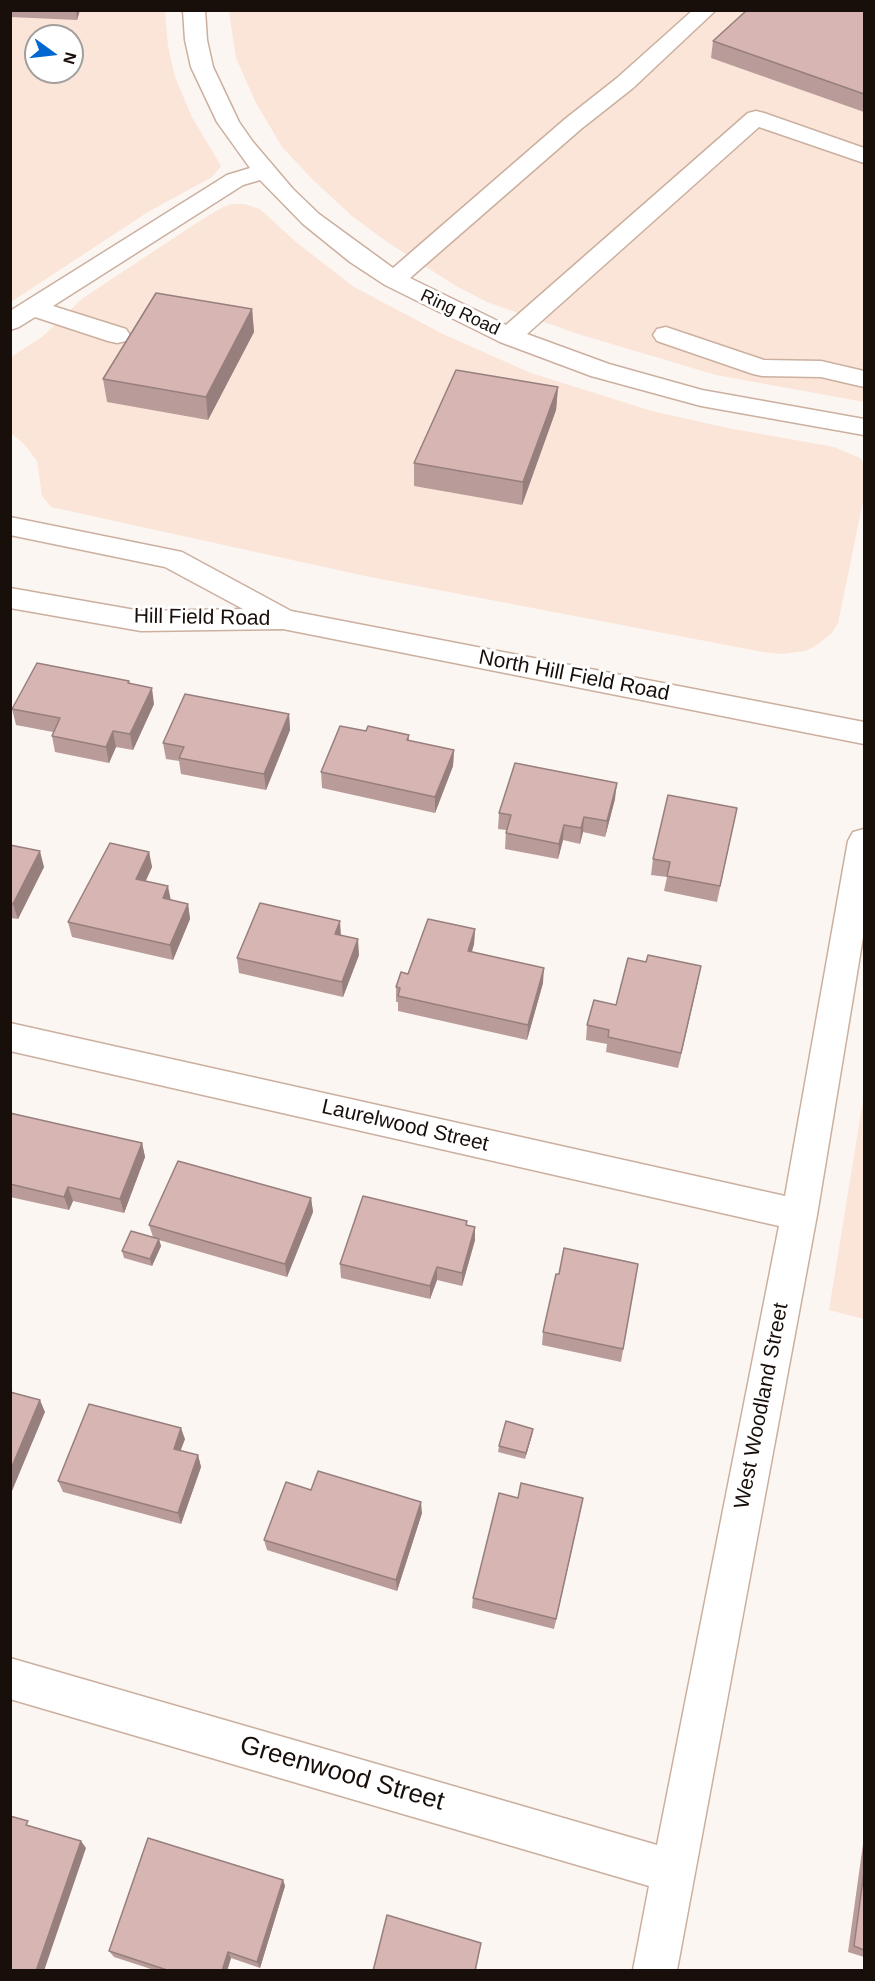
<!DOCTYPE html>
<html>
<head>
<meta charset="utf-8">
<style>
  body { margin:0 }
  #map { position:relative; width:875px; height:1981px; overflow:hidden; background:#fcf6f2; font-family:Arial,sans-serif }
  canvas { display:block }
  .frame { position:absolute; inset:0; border:12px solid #190f0a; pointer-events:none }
  .north { position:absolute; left:24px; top:24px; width:60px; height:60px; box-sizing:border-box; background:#fff; border:2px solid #a39f9d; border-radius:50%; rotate:105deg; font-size:16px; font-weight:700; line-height:24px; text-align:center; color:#190f0a }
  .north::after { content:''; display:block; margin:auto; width:21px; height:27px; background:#0068d0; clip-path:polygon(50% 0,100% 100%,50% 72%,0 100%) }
</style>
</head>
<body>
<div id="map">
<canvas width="875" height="1981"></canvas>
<div class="frame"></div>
<div class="north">N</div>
</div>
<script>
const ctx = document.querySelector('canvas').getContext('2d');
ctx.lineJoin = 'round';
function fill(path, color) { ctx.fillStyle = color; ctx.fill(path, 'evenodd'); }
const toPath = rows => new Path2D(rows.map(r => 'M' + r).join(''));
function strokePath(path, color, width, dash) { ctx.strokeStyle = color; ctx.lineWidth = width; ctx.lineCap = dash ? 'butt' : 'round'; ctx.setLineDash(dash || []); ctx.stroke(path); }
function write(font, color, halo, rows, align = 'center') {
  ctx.font = font + ' Arial,sans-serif'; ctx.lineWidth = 6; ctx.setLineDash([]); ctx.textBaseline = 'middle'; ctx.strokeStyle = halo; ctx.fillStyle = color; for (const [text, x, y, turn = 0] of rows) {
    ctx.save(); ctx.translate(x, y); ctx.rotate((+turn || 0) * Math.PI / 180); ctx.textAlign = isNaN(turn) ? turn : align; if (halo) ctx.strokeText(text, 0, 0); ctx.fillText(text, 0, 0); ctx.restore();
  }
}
fill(toPath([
  [11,11,165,11,168,46,175,77,192,117,221,166,212,177,148,212,11,302],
  [36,36,72,36,72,72,36,72],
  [229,11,864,11,864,402,716,375,578,334,487,302,456,286,387,242,352,216,312,179,282,147,255,101,236,58],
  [232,204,244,204,260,209,296,242,354,287,445,335,531,373,652,411,728,428,834,447,860,458,864,464,864,497,838,623,832,633,815,646,805,651,782,654,763,652,365,576,51,507,42,496,37,461,24,444,11,433,11,357,42,337,83,298,198,222,223,207],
  [864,1094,864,1319,829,1310]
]), '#fbe5d8');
const minor = toPath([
  [183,10,205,10,207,40,213,67,239,122,253,142,293,189,319,214,393,268,565,119,617,78,693,10,716,10,633,88,581,129,410,278,506,325,748,113,756,111,764,113,864,148,864,163,759,127,527,334,609,364,702,390,864,419,864,435,701,406,591,376,500,342,385,285,350,262,303,224,260,180,243,185,53,306,126,329,130,335,126,341,117,343,108,341,35,317,19,327,10,330,10,311,227,175,250,168,217,122,191,67,185,40,183,10],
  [666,327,764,360,821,361,864,371,864,387,821,377,762,376,753,374,657,341,653,335,657,329,666,327],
  [864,829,864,931,817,1215,677,1970,633,1970,649,1886,10,1699,10,1658,657,1845,779,1226,10,1051,10,1023,785,1196,848,841,853,832,864,829]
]);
const major = toPath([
  [10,517,182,552,291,611,864,722,864,744,283,629,141,631,10,608,10,588,141,611,243,609,165,567,10,535,10,517]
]);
strokePath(minor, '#cbaf9f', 3);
strokePath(major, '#cbaf9f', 3);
fill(minor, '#fff');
fill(major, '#fff');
fill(toPath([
  [10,10,80,10,77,20,10,17],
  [864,10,864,112,711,58,713,41],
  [252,309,254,332,208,420,107,402,103,379],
  [558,387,556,410,522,505,414,486,414,463],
  [129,681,130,684,154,704,133,750,116,747,109,763,55,752,52,736,53,732,16,725,12,709],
  [289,714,290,730,266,790,181,774,179,761,166,759,163,743],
  [366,731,409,735,409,741,454,750,453,766,435,813,322,788,321,772],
  [615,799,605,837,583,832,580,844,563,840,558,859,505,849,506,830,498,829,499,813],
  [737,808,717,902,664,891,667,877,651,875,653,859],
  [10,845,44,867,18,919,10,918],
  [149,852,152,867,146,881,171,900,188,904,190,919,173,960,72,937,68,922],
  [475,929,474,944,472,952,543,983,527,1040,398,1011,398,1002,396,1002,396,987,408,974],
  [341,935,359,955,343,997,239,973,237,958],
  [646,962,698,981,678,1068,606,1052,607,1044,586,1040,587,1025,616,1005],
  [10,1113,142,1143,145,1157,124,1213,73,1201,69,1210,10,1197],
  [311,1198,313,1212,287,1277,159,1240,161,1246,152,1266,124,1258,122,1251,153,1237,149,1225],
  [467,1221,467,1225,475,1227,475,1240,462,1286,437,1280,430,1299,341,1278,340,1264],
  [638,1264,621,1362,542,1345,543,1332,559,1274],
  [533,1429,532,1435,525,1459,498,1452,499,1446],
  [185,1439,180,1451,198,1455,201,1467,181,1524,63,1492,58,1481],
  [518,1498,583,1498,554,1629,472,1608,473,1598],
  [422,1513,397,1591,267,1550,264,1540],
  [864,1837,864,1957,848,1952],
  [283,1880,285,1886,260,1968,231,1958,227,1971,157,1971,114,1957,109,1951]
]), '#b99c9a');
fill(toPath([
  [76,10,80,10,77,20],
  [252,309,254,332,208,420,206,397],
  [558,387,556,410,522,505,523,482],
  [152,688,154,704,133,750,130,734],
  [289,714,290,730,266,790,264,774],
  [113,731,116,747,109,763,106,747],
  [454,750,453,766,435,813,435,797],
  [617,783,615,799,605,837,607,821],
  [584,817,583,832,580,844,581,828],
  [564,825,563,840,558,859,559,844],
  [40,851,44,867,18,919,13,904],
  [149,852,152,867,139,894,136,879],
  [168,886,171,901,163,898],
  [188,904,190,919,173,960,170,945],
  [340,921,341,936,335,934],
  [475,929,474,944,467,966,468,951],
  [358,939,359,955,343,997,342,982],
  [701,966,698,981,678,1068,681,1053],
  [544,968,543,983,527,1040,528,1025],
  [142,1143,145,1157,124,1213,120,1199],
  [68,1187,73,1201,69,1210,64,1197],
  [311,1198,313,1212,287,1277,285,1264],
  [475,1227,475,1240,462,1286,462,1273],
  [159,1239,161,1246,152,1266,150,1259],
  [437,1267,437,1280,430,1299,430,1286],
  [40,1400,45,1412,12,1491,10,1488,10,1471],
  [181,1428,185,1439,177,1460,174,1449],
  [533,1429,532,1435,525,1459,526,1453],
  [198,1455,201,1467,181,1524,178,1513],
  [583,1498,581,1509,554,1629,556,1619],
  [421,1502,422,1513,397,1591,396,1580],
  [81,1841,86,1848,44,1971,36,1971],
  [283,1880,285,1886,260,1968,257,1962],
  [228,1952,231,1958,227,1971,222,1971]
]), '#967f7d');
const building = toPath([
  [747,10,864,10,864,94,713,41,747,10],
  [156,293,252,309,206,397,103,379,156,293],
  [456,370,558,387,523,482,414,463,456,370],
  [37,663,129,681,128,683,152,688,130,734,113,731,106,747,52,736,60,718,12,709,37,663],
  [185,694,289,714,264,774,179,758,184,747,163,743,185,694],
  [340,726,366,731,368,726,409,735,407,740,454,750,435,797,321,772,340,726],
  [515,763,617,783,607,821,584,817,581,828,564,825,559,844,506,833,511,815,499,813,515,763],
  [668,795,737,808,720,886,667,876,670,862,653,859,668,795],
  [110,843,149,852,136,879,168,886,163,898,188,904,170,945,68,922,110,843],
  [10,845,40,851,13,904,10,903,10,845],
  [260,903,340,921,335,934,358,939,342,982,237,958,260,903],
  [428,919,475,929,468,951,544,968,528,1025,398,996,400,988,396,987,401,972,408,974,428,919],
  [648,955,701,966,681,1053,608,1037,609,1030,587,1025,594,1000,616,1005,628,958,646,962,648,955],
  [10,1113,142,1143,120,1199,68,1187,64,1197,10,1184,10,1113],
  [178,1161,311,1198,285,1264,149,1225,178,1161],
  [363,1196,467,1221,466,1225,475,1227,462,1273,437,1267,430,1286,340,1264,363,1196],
  [131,1231,159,1239,150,1259,122,1251,131,1231],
  [564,1248,638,1264,623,1349,543,1332,556,1274,559,1274,564,1248],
  [10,1392,40,1400,10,1471,10,1392],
  [89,1404,181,1428,174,1449,198,1455,178,1513,58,1481,89,1404],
  [506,1421,533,1429,526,1453,499,1446,506,1421],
  [318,1471,421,1502,396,1580,264,1540,286,1482,311,1490,318,1471],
  [521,1483,583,1498,556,1619,473,1598,499,1493,518,1498,521,1483],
  [10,1816,28,1821,26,1825,81,1841,36,1971,14,1971,10,1970,10,1816],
  [148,1838,283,1880,257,1962,228,1952,222,1971,170,1971,109,1951,148,1838],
  [864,1872,864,1950,854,1946,864,1872],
  [387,1915,481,1943,475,1971,373,1971,387,1915]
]);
fill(building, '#d7b5b3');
strokePath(building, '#967f7d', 1.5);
write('18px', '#190f0a', '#fff', [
  ["Ring Road",460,313,25]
]);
write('21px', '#190f0a', '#fff', [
  ["Hill Field Road",202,618,1],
  ["North Hill Field Road",574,676,11],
  ["Laurelwood Street",405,1126,13],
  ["West Woodland Street",762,1406,-79]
]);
write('26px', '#190f0a', '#fff', [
  ["Greenwood Street",342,1774,16]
]);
</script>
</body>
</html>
